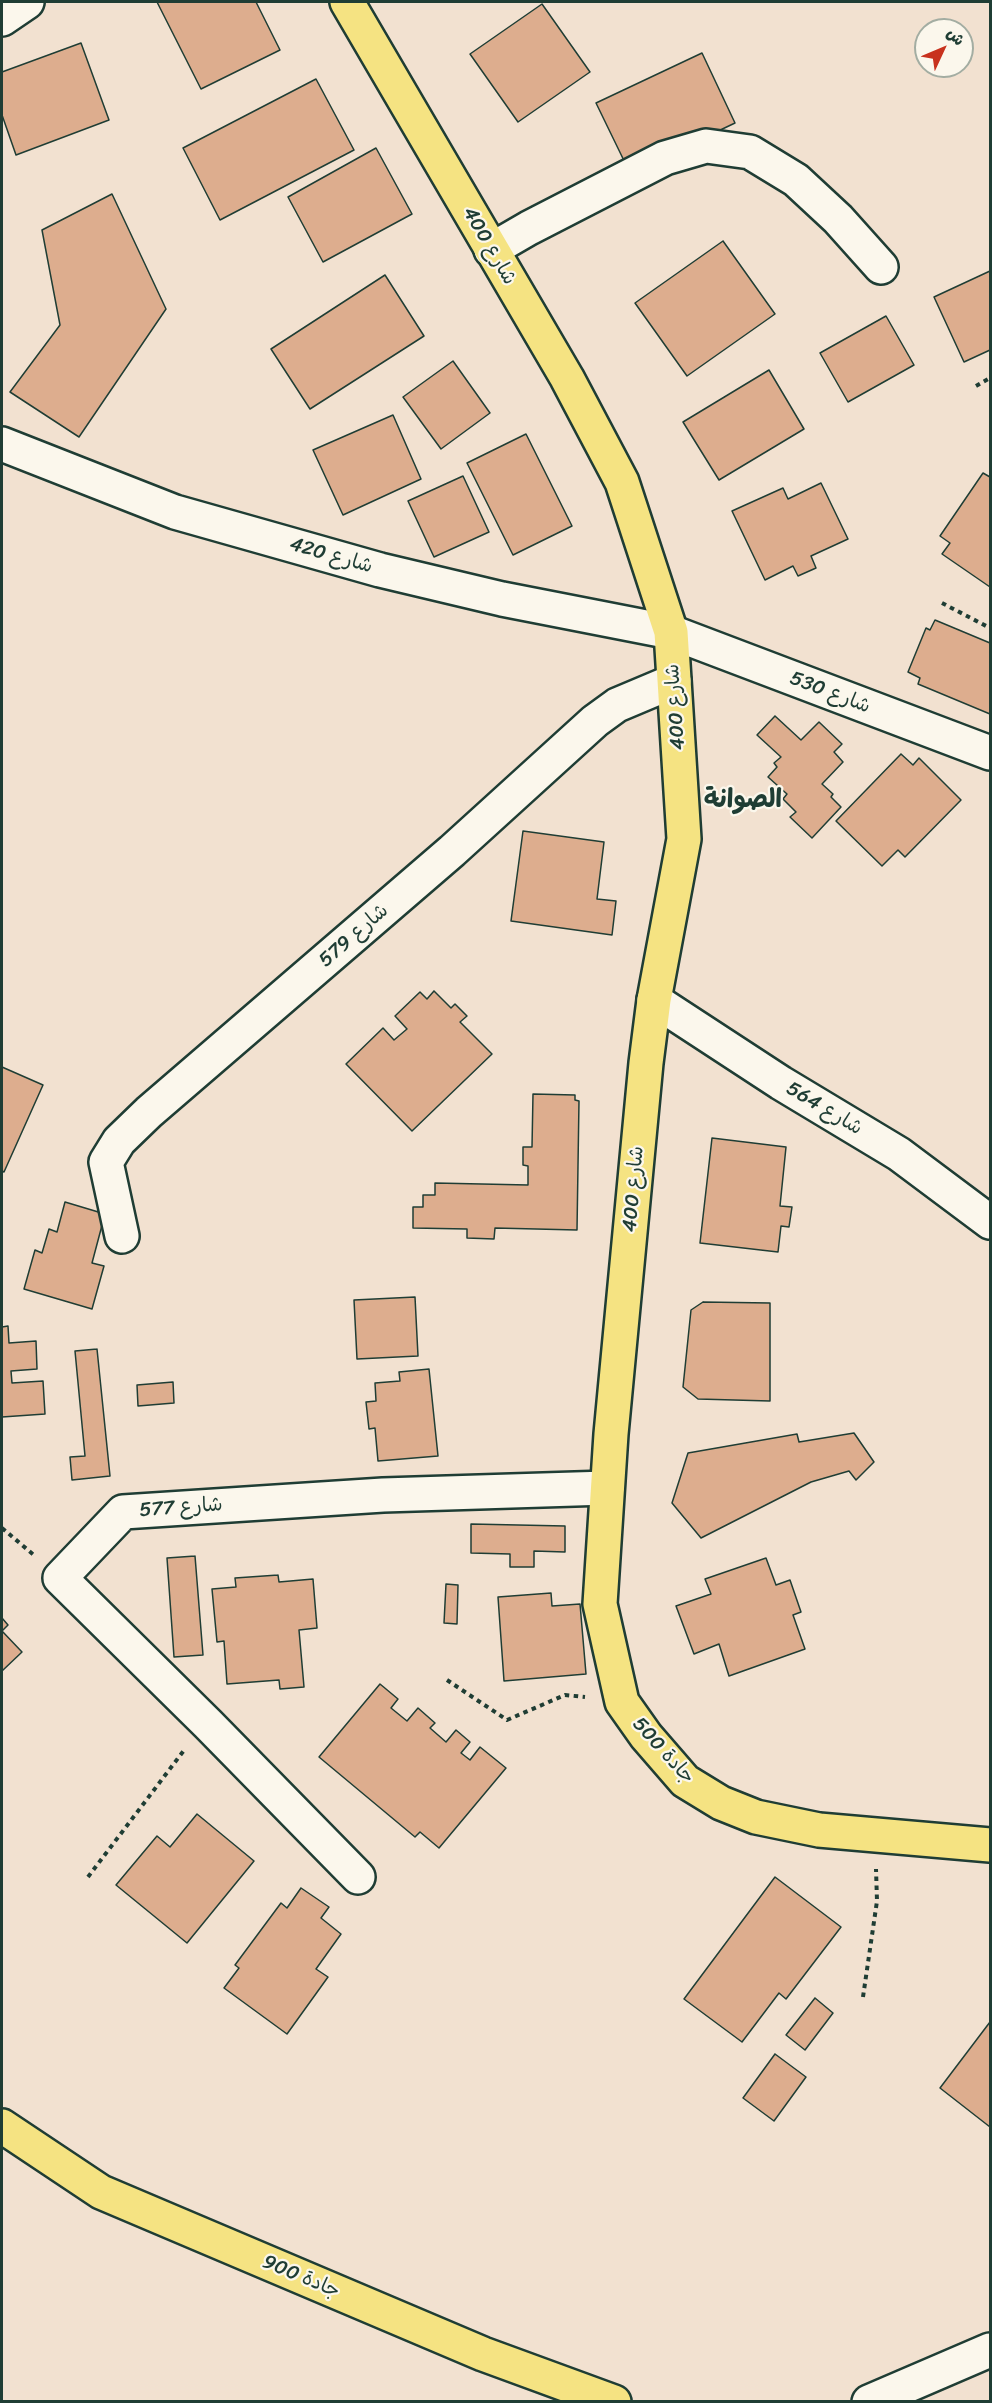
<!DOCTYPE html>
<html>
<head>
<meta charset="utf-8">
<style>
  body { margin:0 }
  #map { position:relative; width:992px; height:2403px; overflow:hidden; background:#f2e1d0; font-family:Sriracha,"Playpen Sans Arabic",sans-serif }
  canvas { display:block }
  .frame { position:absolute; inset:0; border:3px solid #1f3d34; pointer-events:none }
  .north { position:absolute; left:914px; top:18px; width:60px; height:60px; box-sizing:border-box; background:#fbf7ec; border:2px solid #a3ada2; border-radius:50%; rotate:46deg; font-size:16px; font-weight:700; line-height:24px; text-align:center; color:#1f3d34 }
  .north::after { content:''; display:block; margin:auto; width:21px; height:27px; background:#c8321e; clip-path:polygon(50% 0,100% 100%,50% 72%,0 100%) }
</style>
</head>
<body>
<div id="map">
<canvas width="992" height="2403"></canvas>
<div class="frame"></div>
<div class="north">ش</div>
</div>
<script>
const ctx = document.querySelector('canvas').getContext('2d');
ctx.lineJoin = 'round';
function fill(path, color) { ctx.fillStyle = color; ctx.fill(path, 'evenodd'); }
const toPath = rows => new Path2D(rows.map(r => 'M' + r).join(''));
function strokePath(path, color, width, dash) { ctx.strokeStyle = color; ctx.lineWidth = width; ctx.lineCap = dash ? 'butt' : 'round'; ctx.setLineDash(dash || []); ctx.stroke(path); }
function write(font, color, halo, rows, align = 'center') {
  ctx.font = font + ' Sriracha,"Playpen Sans Arabic",sans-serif'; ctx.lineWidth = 4.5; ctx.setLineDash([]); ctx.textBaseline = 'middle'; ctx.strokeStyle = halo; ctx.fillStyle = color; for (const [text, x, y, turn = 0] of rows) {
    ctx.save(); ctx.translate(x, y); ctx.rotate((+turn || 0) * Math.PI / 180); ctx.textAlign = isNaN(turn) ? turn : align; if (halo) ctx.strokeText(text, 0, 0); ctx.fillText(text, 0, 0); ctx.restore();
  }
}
const building = toPath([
  [157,2,256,2,280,50,201,89,157,2],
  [542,4,590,72,518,122,470,54,542,4],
  [81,43,109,120,16,155,2,115,2,72,81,43],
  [702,53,735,123,630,173,596,103,702,53],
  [316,79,354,150,220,220,183,148,316,79],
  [376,148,412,214,323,262,288,197,376,148],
  [112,194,166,309,79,437,10,392,60,325,42,230,112,194],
  [723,241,775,314,687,376,635,303,723,241],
  [990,271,990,350,964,362,934,297,990,271],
  [385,275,424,336,310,409,271,349,385,275],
  [886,316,914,365,848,402,820,353,886,316],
  [453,361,490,413,441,449,403,397,453,361],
  [769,370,804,429,719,480,683,422,769,370],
  [393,415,421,479,343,515,313,450,393,415],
  [526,434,572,526,513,555,467,463,526,434],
  [983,473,990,477,990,587,942,554,950,543,940,536,983,473],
  [463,476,489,532,434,557,408,501,463,476],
  [821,483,848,539,811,556,816,568,798,576,793,566,765,580,732,511,783,488,788,499,821,483],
  [935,620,990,643,990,714,918,684,920,678,908,672,926,628,930,630,935,620],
  [775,716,801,740,819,722,842,744,834,752,843,762,822,784,833,794,831,797,841,807,812,838,790,817,796,812,783,799,787,794,768,777,777,767,774,763,781,757,757,735,775,716],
  [901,754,913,765,919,758,961,800,905,857,898,850,882,866,836,821,901,754],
  [523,831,604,842,597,899,616,901,612,935,511,921,523,831],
  [434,991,451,1008,455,1004,467,1016,460,1022,492,1054,412,1131,346,1064,383,1028,394,1040,407,1029,395,1016,420,992,427,999,434,991],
  [2,1067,43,1085,4,1172,2,1171,2,1067],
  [533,1094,575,1095,575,1100,579,1101,577,1230,495,1228,494,1239,467,1238,467,1229,413,1228,413,1207,423,1207,423,1195,435,1195,435,1183,528,1185,528,1166,523,1165,523,1147,532,1147,533,1094],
  [712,1138,786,1147,780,1206,792,1207,789,1227,781,1226,778,1252,700,1243,712,1138],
  [65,1202,105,1214,92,1263,104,1266,92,1309,24,1289,35,1250,42,1253,49,1229,57,1232,65,1202],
  [415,1297,418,1356,357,1359,354,1300,415,1297],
  [703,1302,770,1303,770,1401,698,1399,683,1387,691,1310,703,1302],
  [8,1326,9,1343,36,1341,37,1369,11,1371,12,1383,43,1381,45,1414,2,1417,2,1327,8,1326],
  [97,1349,110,1476,72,1480,70,1457,85,1456,75,1351,97,1349],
  [429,1369,438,1456,378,1461,375,1428,369,1429,366,1402,376,1401,375,1383,400,1381,399,1372,429,1369],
  [173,1382,174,1403,138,1406,137,1385,173,1382],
  [854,1433,874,1462,856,1480,849,1471,811,1482,701,1538,672,1503,688,1453,797,1434,799,1442,854,1433],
  [471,1524,565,1526,565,1552,534,1551,534,1567,510,1567,510,1554,471,1553,471,1524],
  [195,1556,203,1655,174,1657,167,1558,195,1556],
  [766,1558,776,1585,790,1580,801,1612,793,1615,805,1649,729,1676,719,1644,694,1654,676,1606,711,1594,705,1579,766,1558],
  [278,1575,279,1582,313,1579,317,1628,299,1630,304,1687,280,1689,279,1680,227,1684,224,1641,217,1642,212,1589,236,1587,235,1578,278,1575],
  [446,1584,458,1585,457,1624,444,1623,446,1584],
  [551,1593,552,1606,580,1604,586,1674,504,1681,498,1597,551,1593],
  [2,1618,8,1625,2,1631,22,1652,2,1671,2,1618],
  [380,1684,398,1699,391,1708,407,1721,418,1708,435,1723,430,1728,446,1742,456,1730,470,1742,461,1753,470,1760,480,1747,506,1768,439,1848,420,1832,415,1837,319,1757,380,1684],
  [197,1814,254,1861,187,1943,116,1885,157,1836,170,1847,197,1814],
  [775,1877,841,1927,786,1999,779,1993,742,2042,684,1999,775,1877],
  [301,1888,329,1907,321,1918,341,1934,316,1969,328,1977,287,2034,224,1988,239,1968,235,1965,281,1903,287,1908,301,1888],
  [815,1998,833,2013,805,2050,786,2035,815,1998],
  [990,2022,990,2127,940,2088,990,2022],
  [775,2054,806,2077,774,2121,743,2098,775,2054]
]);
fill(building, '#ddad8e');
strokePath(building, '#1f3d34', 1.5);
const minor = toPath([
  [2,19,27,2],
  [491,250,529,228,665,158,706,146,750,152,796,180,838,219,881,267],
  [2,444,175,512,380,570,502,599,671,632,990,753],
  [654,1000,781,1083,899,1154,990,1222],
  [122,1236,106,1162,119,1141,149,1112,452,851,595,721,617,705,674,681],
  [358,1877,208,1724,60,1578,123,1512,383,1495,607,1488],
  [869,2402,990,2350]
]);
const major = toPath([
  [347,2,567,378,622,482,671,632,684,839,654,1000,646,1063,611,1434,600,1604,622,1702,646,1736,685,1781,721,1803,756,1817,819,1830,990,1845],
  [2,2126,101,2192,483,2354,614,2402]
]);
strokePath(minor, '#1f3d34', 38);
strokePath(major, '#1f3d34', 38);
strokePath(toPath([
  [976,386,990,378],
  [942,603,990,628],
  [2,1528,35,1556],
  [447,1680,507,1720,565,1695,585,1697],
  [88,1877,185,1749],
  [863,1997,877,1901,876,1869]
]), '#1f3d34', 4, [4.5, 4.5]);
strokePath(minor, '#fbf7ec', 33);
strokePath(major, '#f5e382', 33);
write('20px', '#1f3d34', '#fbf7ec', [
  ["شارع 400",489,246,60],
  ["شارع 420",331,556,16],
  ["شارع 530",830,693,21],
  ["شارع 400",676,707,-94],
  ["شارع 579",354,936,-41],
  ["شارع 564",824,1109,31],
  ["شارع 400",634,1189,-85],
  ["شارع 577",181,1508,-4],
  ["جادة 500",663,1751,48],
  ["جادة 900",301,2277,23]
]);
write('bold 26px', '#1f3d34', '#fbf7ec', [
  ["الصوانة",743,800]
]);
</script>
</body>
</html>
